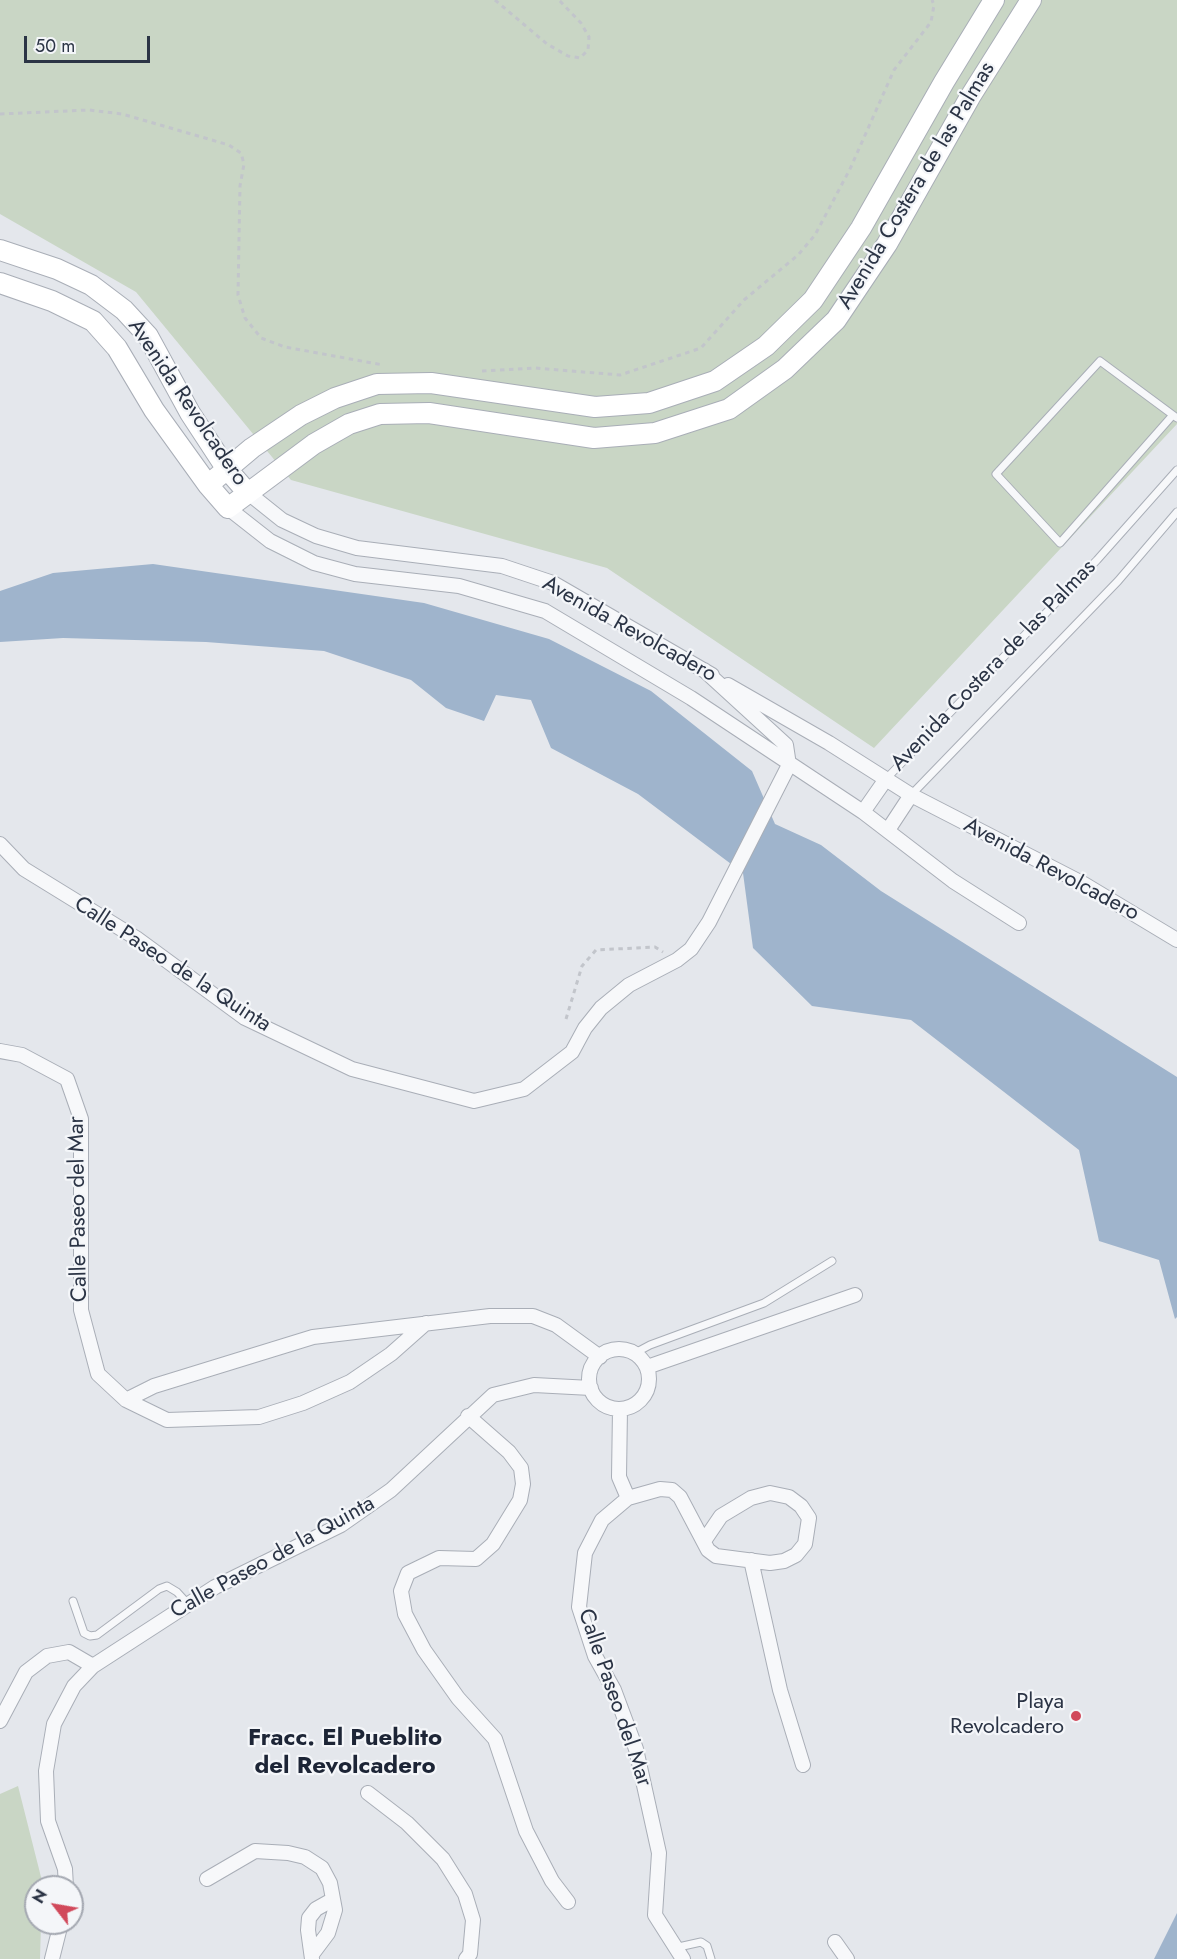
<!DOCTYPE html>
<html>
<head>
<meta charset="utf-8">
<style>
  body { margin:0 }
  #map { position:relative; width:1177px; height:1959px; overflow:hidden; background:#e4e7ec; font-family:Jost,sans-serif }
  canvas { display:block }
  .north { position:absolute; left:24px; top:1875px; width:60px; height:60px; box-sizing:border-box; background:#f4f6f9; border:2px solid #a4a8b1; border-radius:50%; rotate:301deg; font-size:16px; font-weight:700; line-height:24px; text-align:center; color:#2b3445 }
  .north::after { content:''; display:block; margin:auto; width:21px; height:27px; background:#d1495b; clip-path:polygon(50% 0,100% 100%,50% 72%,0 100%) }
  .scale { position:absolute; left:24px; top:36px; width:126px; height:27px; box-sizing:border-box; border:3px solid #2b3445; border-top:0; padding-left:8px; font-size:18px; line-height:21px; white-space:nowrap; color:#2b3445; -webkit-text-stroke:4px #f4f6f9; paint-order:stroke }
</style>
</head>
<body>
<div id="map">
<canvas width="1177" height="1959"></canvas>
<div class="north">N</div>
<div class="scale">50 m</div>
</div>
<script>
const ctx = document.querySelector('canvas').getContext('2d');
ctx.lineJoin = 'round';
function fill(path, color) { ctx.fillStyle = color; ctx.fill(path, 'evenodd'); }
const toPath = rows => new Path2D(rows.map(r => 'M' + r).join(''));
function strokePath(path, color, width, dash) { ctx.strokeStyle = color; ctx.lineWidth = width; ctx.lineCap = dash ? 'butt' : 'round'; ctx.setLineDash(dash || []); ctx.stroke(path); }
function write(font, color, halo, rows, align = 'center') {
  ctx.font = font + ' Jost,sans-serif'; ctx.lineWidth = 4.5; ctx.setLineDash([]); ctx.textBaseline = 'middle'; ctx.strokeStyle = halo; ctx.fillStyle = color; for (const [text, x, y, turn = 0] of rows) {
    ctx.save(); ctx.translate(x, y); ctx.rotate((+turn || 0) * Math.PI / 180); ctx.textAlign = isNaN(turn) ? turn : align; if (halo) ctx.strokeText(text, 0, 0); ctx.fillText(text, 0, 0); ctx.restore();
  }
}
fill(toPath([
  [0,0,1177,0,1177,424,874,748,607,568,291,480,136,292,0,214],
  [18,1786,41,1877,41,1887,36,1887,36,1923,41,1923,40,1959,0,1959,0,1794]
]), '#c9d6c5');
fill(toPath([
  [153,564,424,603,549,639,651,691,752,771,775,824,821,845,881,891,1177,1077,1177,1317,1175,1319,1159,1260,1099,1241,1079,1150,911,1020,812,1006,753,948,743,873,638,794,551,748,531,700,496,695,484,721,446,708,411,680,324,651,206,642,63,638,0,642,0,591,53,573],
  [1177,1913,1177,1959,1154,1959]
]), '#9fb4cc');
const service = toPath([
  [1172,416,1060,543,996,474,1100,361,1177,418],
  [886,779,1097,560,1177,470],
  [911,795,1118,581,1177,512],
  [635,1353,650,1345,764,1303,832,1261],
  [73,1601,84,1633,90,1636,97,1635,159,1589,167,1586,177,1592,188,1604],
  [674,1948,701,1942,707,1946,711,1959]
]);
const minor = toPath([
  [247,492,282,520,316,536,357,548,502,566,553,583,712,675],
  [228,508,270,541,314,563,355,574,459,586,545,611,691,698,863,812,953,881,1019,923],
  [728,685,829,743,911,795,1084,884,1177,940],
  [863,812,886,779],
  [888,830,911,795],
  [0,844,24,869,136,938,245,1018,352,1069,474,1101,524,1089,572,1052,585,1028,601,1008,629,985,677,960,691,949,709,922,789,765,786,745,704,670],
  [0,1051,22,1055,67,1079,81,1119,81,1310,98,1374,126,1400,167,1420,259,1417,303,1403,350,1382,391,1354,426,1323],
  '589 1379a30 30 0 1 1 60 0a30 30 0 1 1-60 0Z',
  [647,1367,855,1295],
  [126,1400,154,1386,313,1337,490,1316,533,1316,556,1325,600,1357],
  [620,1409,619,1477,628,1498],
  [468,1416,509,1452,521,1468,523,1484,520,1500,493,1544,476,1559,439,1558,408,1573,401,1591,405,1614,424,1650,458,1698,495,1739,526,1831,552,1881,568,1902],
  [751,1560,780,1690,803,1765],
  [0,1721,26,1672,47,1656,69,1652,93,1666],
  [368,1793,407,1823,443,1859,465,1894,473,1920,470,1954,466,1959],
  [207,1879,255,1851,288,1853,305,1857,322,1868,330,1883,335,1910,328,1933,313,1953],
  [66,1887,65,1869,48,1821,46,1771,54,1724,74,1686,93,1666,215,1587,341,1525,391,1490,493,1395,534,1385,591,1388],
  [835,1942,847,1959],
  [52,1959,61,1923],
  [312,1959,308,1930,309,1918,316,1909,332,1900],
  [683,1959,655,1915,659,1853,636,1749,614,1690,595,1656,579,1607,585,1553,602,1520,628,1498,660,1489,672,1490,680,1497,708,1550,716,1556,770,1563,784,1561,796,1555,805,1544,809,1518,801,1506,789,1497,770,1493,751,1498,721,1516,704,1541]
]);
const secondary = toPath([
  [0,250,57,269,91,285,124,310,148,336,190,413,226,468,247,492],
  [0,283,52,301,93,321,117,348,154,410,208,485,228,508,314,444,349,424,380,414,429,413,594,438,655,433,729,409,785,369,836,320,887,244,970,97,1031,0],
  [208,485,252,448,301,415,335,398,377,384,431,383,595,407,649,403,715,381,766,346,813,300,861,228,944,82,994,0]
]);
strokePath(service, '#a9aeb7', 9);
strokePath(minor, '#a9aeb7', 16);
strokePath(secondary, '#a9aeb7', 22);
strokePath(toPath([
  [495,0,547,44,568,56,580,58,588,50,589,37,581,23,559,0],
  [0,114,89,110,122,114,229,145,241,153,244,164,240,186,238,295,245,318,261,338,285,347,383,365],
  [482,371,535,368,620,375,701,348,744,300,798,255,815,235,850,169,894,70,931,22,934,5,932,0],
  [566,1019,582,966,596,950,655,947,663,952]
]), '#c2c5cb', 3, [4.5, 4.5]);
strokePath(service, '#f7f8fa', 7);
strokePath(minor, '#f7f8fa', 14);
strokePath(secondary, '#fff', 20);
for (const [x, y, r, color] of [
  [1076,1716,6,"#d1495b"]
]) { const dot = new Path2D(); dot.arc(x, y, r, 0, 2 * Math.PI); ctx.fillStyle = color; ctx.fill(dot); strokePath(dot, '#f4f6f9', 2); }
write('22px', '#2b3445', '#f4f6f9', [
  ["Avenida Costera de las Palmas",917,186,-59],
  ["Avenida Revolcadero",187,403,56],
  ["Avenida Revolcadero",629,630,29],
  ["Avenida Costera de las Palmas",994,666,-46],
  ["Avenida Revolcadero",1051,870,28],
  ["Calle Paseo de la Quinta",172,965,33],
  ["Calle Paseo del Mar",79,1209,-91],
  ["Calle Paseo de la Quinta",273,1558,-29],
  ["Calle Paseo del Mar",614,1698,71]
]);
write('22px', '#2b3445', '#f4f6f9', [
  ["Playa",1064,1703],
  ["Revolcadero",1064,1728]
], 'right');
write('bold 24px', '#1d2536', '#f4f6f9', [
  ["Fracc. El Pueblito",345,1739],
  ["del Revolcadero",345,1767]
]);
</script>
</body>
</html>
